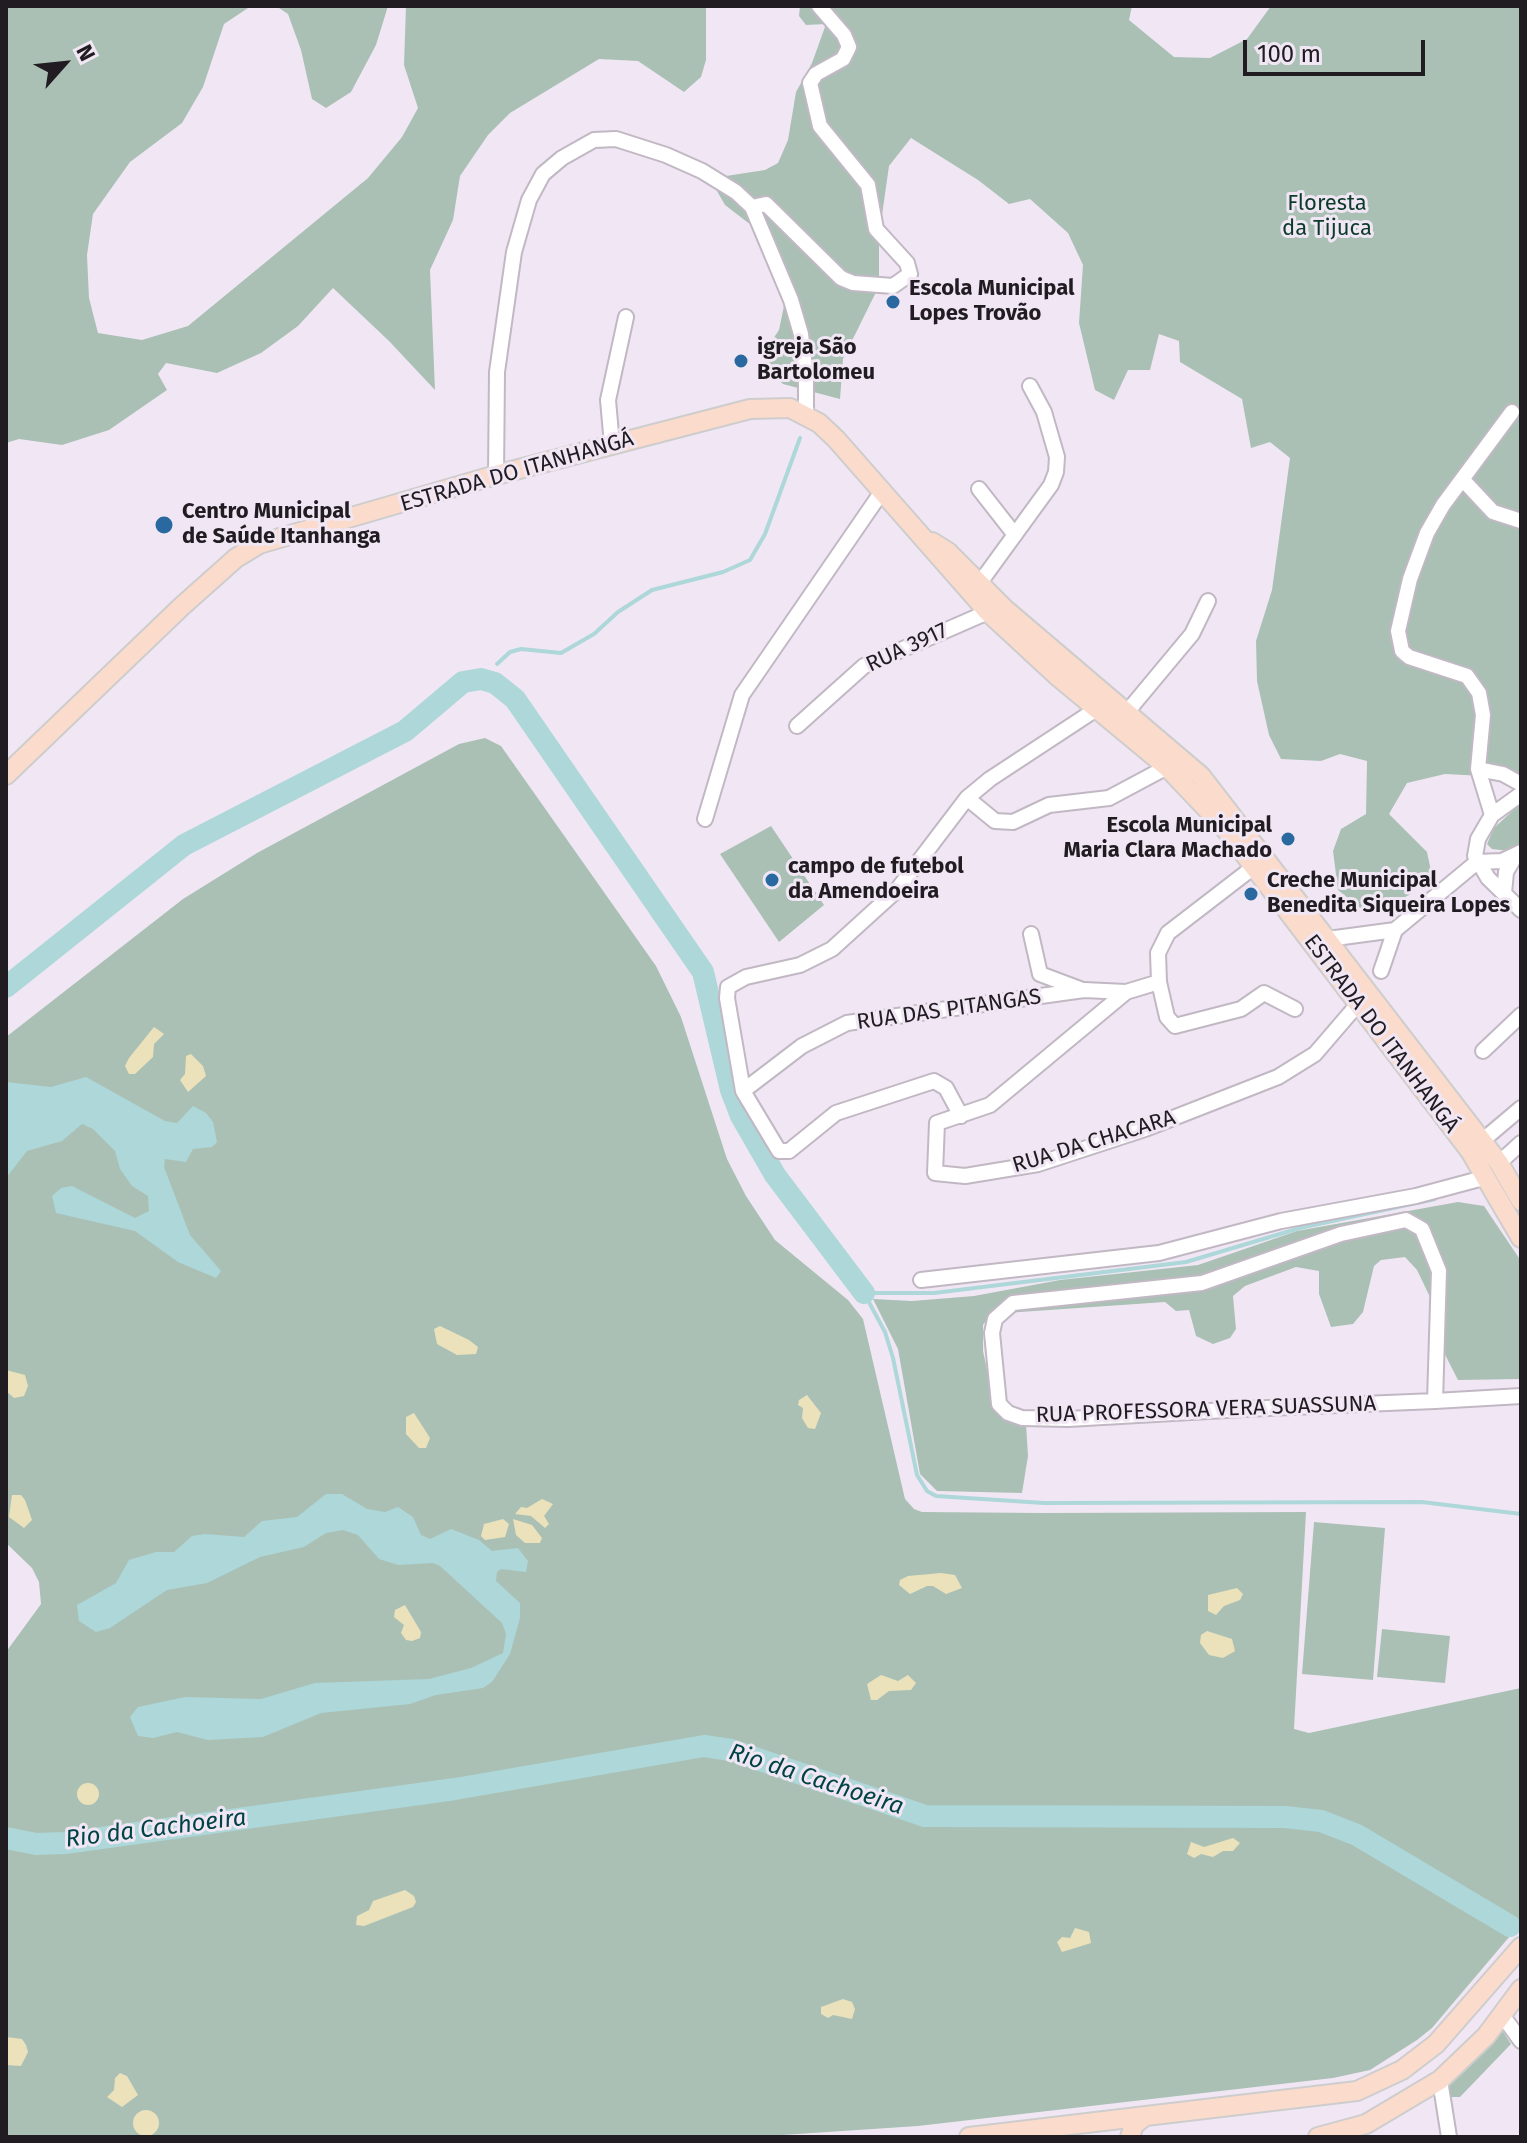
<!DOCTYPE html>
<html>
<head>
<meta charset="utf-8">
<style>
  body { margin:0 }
  #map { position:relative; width:1527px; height:2143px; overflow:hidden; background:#f1e7f4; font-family:"Fira Sans",sans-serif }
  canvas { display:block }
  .frame { position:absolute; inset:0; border:8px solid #201c21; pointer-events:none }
  .north { position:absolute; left:24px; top:24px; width:80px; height:80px; -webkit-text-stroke:6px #f1e7f4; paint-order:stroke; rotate:63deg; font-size:22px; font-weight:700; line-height:32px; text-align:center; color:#201c21 }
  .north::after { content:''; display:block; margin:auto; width:28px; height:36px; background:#201c21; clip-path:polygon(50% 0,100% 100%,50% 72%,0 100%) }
  .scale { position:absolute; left:1243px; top:40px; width:182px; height:36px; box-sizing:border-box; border:4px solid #201c21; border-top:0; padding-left:10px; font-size:24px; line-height:28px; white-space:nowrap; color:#201c21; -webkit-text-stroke:6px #f1e7f4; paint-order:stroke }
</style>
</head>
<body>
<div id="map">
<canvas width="1527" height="2143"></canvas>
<div class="frame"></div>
<div class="north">N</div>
<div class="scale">100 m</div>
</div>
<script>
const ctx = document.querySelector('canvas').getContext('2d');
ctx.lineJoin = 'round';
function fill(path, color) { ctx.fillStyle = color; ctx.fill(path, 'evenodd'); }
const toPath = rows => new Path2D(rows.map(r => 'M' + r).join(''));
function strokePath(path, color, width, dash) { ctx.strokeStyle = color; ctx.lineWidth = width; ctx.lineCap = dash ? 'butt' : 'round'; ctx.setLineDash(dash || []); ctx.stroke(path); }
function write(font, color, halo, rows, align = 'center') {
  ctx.font = font + ' "Fira Sans",sans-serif'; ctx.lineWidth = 6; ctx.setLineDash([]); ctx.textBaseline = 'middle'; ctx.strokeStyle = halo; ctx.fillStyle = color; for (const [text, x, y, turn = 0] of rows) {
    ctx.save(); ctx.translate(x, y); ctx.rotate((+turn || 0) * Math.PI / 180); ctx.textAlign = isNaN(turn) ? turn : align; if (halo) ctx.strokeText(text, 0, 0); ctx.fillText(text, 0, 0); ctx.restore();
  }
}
fill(toPath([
  [6,6,251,6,224,24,203,87,182,123,130,162,93,214,87,255,89,298,98,333,142,340,188,326,368,178,402,137,418,108,404,65,406,6,706,6,706,60,701,77,684,92,638,61,599,59,510,113,488,135,460,176,453,220,430,270,435,390,389,341,333,288,298,326,261,353,217,373,166,363,158,374,167,390,109,430,62,445,19,439,6,443],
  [276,6,388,6,376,45,351,92,326,108,312,99,301,50,288,14],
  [800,6,1132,6,1129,20,1174,57,1210,58,1247,39,1271,6,1521,6,1521,778,1445,774,1407,783,1389,814,1427,852,1431,871,1409,895,1378,911,1364,911,1338,890,1333,851,1341,829,1366,814,1367,761,1340,754,1321,761,1281,759,1269,735,1257,681,1256,641,1272,590,1290,458,1270,442,1251,448,1242,399,1180,362,1179,341,1159,334,1150,370,1128,370,1114,400,1095,390,1079,323,1083,265,1068,233,1030,199,1009,204,978,180,911,138,889,166,879,236,879,286,843,359,840,399,783,384,765,366,765,351,779,330,785,301,783,258,777,245,725,205,713,184,726,176,765,170,778,163,788,140,796,92,812,63,826,24,806,25,799,16],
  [485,738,501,746,656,966,681,1017,727,1159,746,1196,775,1240,848,1300,863,1319,905,1499,914,1509,922,1512,1043,1513,1306,1512,1294,1729,1309,1733,1521,1688,1521,1923,1432,2028,1417,2040,1370,2070,1333,2078,918,2126,752,2137,6,2137,6,1652,41,1604,39,1582,32,1568,6,1543,6,1037,183,899,257,853,459,744],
  [1521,803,1521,844,1509,851,1492,849,1487,844,1494,828],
  [771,826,824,905,779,942,720,854],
  [1458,1202,1484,1206,1521,1261,1521,1379,1458,1380,1435,1335,1430,1297,1417,1270,1405,1257,1381,1260,1374,1266,1363,1312,1353,1324,1331,1327,1319,1294,1319,1271,1296,1267,1245,1286,1233,1296,1236,1329,1230,1338,1213,1344,1196,1336,1189,1310,1176,1311,1165,1302,991,1314,983,1325,983,1351,996,1412,1012,1424,1026,1424,1028,1456,1022,1493,937,1491,920,1474,898,1349,873,1299,912,1301,974,1296,1060,1280,1198,1265,1297,1231],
  [1314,1522,1385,1528,1373,1680,1302,1674],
  [1382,1629,1450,1636,1445,1683,1377,1677],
  [1500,2027,1511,2044,1460,2097,1451,2097,1445,2093,1445,2080]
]), '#aac0b5');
fill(toPath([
  [154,1027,164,1034,154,1044,153,1057,135,1074,129,1074,125,1066,129,1058],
  [191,1054,203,1066,206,1076,188,1092,180,1080,185,1074,186,1056],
  [440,1326,469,1340,478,1347,476,1354,457,1355,437,1344,434,1329],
  [6,1370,25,1375,28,1386,24,1396,14,1398,6,1391],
  [807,1395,821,1413,815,1429,808,1428,802,1418,803,1408,798,1405,799,1400],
  [414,1413,430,1438,426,1448,419,1448,406,1434,406,1417],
  [12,1495,21,1495,25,1500,32,1520,24,1528,9,1517],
  [542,1499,553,1504,544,1516,549,1524,545,1528,531,1516,515,1514,521,1507,527,1508],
  [503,1519,509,1524,505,1537,485,1540,481,1536,484,1524],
  [513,1519,532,1525,542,1538,540,1543,525,1543,516,1535],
  [941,1573,955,1575,962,1588,946,1594,933,1586,927,1586,910,1594,899,1585,900,1580,908,1576],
  [1237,1588,1243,1594,1240,1600,1224,1606,1216,1615,1208,1611,1208,1595],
  [405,1605,421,1632,420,1638,412,1641,406,1640,401,1633,404,1625,394,1617,395,1610],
  [1207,1631,1232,1639,1235,1651,1223,1658,1209,1655,1200,1643,1201,1635],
  [881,1675,898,1681,908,1675,916,1683,911,1690,889,1691,877,1700,871,1700,867,1684],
  '77 1794a11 11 0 1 1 22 0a11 11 0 1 1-22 0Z',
  [1233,1838,1240,1843,1233,1851,1223,1851,1213,1857,1201,1854,1194,1858,1187,1854,1191,1842,1204,1847],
  [405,1890,414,1896,416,1902,413,1907,364,1926,356,1925,357,1916,369,1910,373,1901],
  [1075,1928,1089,1932,1091,1943,1062,1952,1057,1942,1062,1937,1070,1938],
  [843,1999,852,2002,855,2009,852,2019,833,2015,828,2018,821,2014,821,2007],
  [6,2037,22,2039,26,2045,28,2052,21,2066,6,2065],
  [120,2073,127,2076,138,2095,122,2107,107,2097,114,2090,115,2078],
  '133 2123a13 13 0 1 1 26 0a13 13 0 1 1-26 0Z'
]), '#ebe2bc');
fill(toPath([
  [86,1077,165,1121,177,1123,193,1106,206,1113,213,1122,217,1142,212,1147,193,1149,186,1162,165,1159,164,1167,190,1235,221,1271,216,1278,178,1262,135,1231,56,1213,52,1196,61,1188,72,1186,135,1218,149,1211,148,1196,132,1186,120,1169,115,1151,93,1129,82,1124,62,1141,27,1151,6,1178,6,1082,51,1087],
  [326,1494,342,1494,367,1509,385,1512,398,1507,413,1517,421,1535,430,1539,451,1529,479,1540,492,1551,518,1548,528,1561,526,1572,501,1569,497,1572,496,1581,520,1603,520,1618,510,1654,492,1682,483,1688,436,1695,410,1704,321,1713,263,1737,208,1740,177,1732,153,1738,138,1736,130,1717,138,1707,185,1697,261,1699,315,1683,429,1679,471,1668,503,1653,506,1634,502,1623,440,1566,433,1563,398,1565,379,1559,358,1535,343,1530,326,1533,304,1547,260,1557,207,1583,167,1590,110,1628,96,1632,79,1621,77,1605,116,1583,129,1560,156,1552,174,1552,192,1536,205,1534,244,1537,262,1521,297,1517]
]), '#add7d9');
strokePath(toPath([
  [497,664,510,652,521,649,561,653,594,634,618,612,652,590,723,572,750,560,765,534,800,438],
  [1435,1199,1300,1228,1186,1262,934,1293,864,1293,885,1332,893,1358,917,1475,927,1491,936,1496,1044,1503,1422,1502,1521,1514]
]), '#add7d9', 4);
strokePath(toPath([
  [6,987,184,845,405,731,463,682,481,679,495,683,515,699,703,972,731,1090,741,1116,775,1175,864,1293],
  [6,1838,36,1844,65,1843,455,1789,704,1746,731,1750,925,1816,1285,1817,1321,1821,1357,1835,1510,1926]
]), '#add7d9', 22);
const minor = toPath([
  [752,207,766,204,841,278,853,283,893,286,910,274,907,263,876,229,868,185,820,126,810,83,816,74,843,59,849,47,844,35,819,6],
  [612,445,608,400,626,317],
  [496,475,497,372,514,252,529,200,543,174,562,158,594,140,616,139,666,155,702,171,736,192,752,207,791,300,801,334,806,375,806,414],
  [1464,481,1493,512,1521,521],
  [979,489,1015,535],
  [979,584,1051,485,1056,472,1057,457,1044,412,1030,386],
  [1127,712,1192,634,1208,601],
  [797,726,864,666,988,612],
  [1478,769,1503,774,1521,784],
  [1521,794,1492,815,1478,839,1475,856,1488,878,1521,910],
  [967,798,995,821,1013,822,1049,805,1109,798,1167,767],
  [1492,815,1478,769,1483,715,1479,693,1467,676,1409,657,1402,651,1398,631,1410,579,1427,533,1443,505,1512,412],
  [705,819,742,695,883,490],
  [1255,866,1168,933,1158,953,1159,982,1126,992,990,1105,937,1123,935,1173,965,1176,1038,1164,1145,1129,1278,1077,1315,1054,1358,1004],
  [1504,893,1506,872,1516,855],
  [1031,934,1040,974,1080,989],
  [1328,939,1395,930],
  [1381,971,1395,930,1477,862,1502,861,1521,852],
  [1159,982,1167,1017,1175,1026,1241,1009,1264,993,1295,1009],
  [1483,1051,1521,1015],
  [743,1091,802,1046,847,1023,1084,990,1126,992],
  [961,1116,946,1088,934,1081,836,1113,789,1151,779,1151,743,1091,727,998,728,987,746,977,800,965,832,949,897,890,967,798,990,779,1098,708],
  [1476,1146,1521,1108],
  [1499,1163,1521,1143],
  [921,1280,1159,1253,1281,1221,1416,1196,1487,1177],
  [1435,1401,1439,1271,1422,1229,1406,1220,1341,1234,1202,1283,1013,1303,995,1319,992,1333,999,1404,1008,1413,1022,1418,1068,1419,1244,1409,1435,1401,1521,1396],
  [1502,2015,1521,2041],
  [1440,2080,1449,2137]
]);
const major = toPath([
  [932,542,948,552,1006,610,1201,776,1499,1163,1521,1201],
  [6,775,181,607,236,558,259,544,496,475,750,409,790,408,819,423,836,439,988,612,1056,675,1167,767,1223,826,1470,1151,1521,1238],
  [969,2137,1357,2091,1402,2070,1436,2044,1521,1947],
  [1130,2137,1134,2125,1144,2117],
  [1318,2137,1366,2124,1440,2080,1486,2036,1521,1989]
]);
strokePath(minor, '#c1b8c4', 18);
strokePath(major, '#cecdce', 22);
strokePath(minor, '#fff', 14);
strokePath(major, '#fbdbcb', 18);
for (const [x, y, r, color] of [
  [893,302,8,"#29699f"],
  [741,361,8,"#29699f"],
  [164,525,10,"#29699f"],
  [1288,839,8,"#29699f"],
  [772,880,8,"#29699f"],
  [1251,894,8,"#29699f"]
]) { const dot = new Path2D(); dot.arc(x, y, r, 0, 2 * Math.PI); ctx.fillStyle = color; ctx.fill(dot); strokePath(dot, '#f1e7f4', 3); }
write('22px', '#0c3b2a', '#f1e7f4', [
  ["Floresta",1327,204],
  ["da Tijuca",1327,229]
]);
write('bold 22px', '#201c21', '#f1e7f4', [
  ["Escola Municipal",909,289],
  ["Lopes Trovão",909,314],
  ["igreja São",757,348],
  ["Bartolomeu",757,373],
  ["Centro Municipal",182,512],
  ["de Saúde Itanhanga",182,537],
  ["Escola Municipal",1272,826,"right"],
  ["Maria Clara Machado",1272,851,"right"],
  ["campo de futebol",788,867],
  ["da Amendoeira",788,892],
  ["Creche Municipal",1267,881],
  ["Benedita Siqueira Lopes",1267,906]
], 'left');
write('22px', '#201c21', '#f1e7f4', [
  ["ESTRADA DO ITANHANGÁ",517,472,-16],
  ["RUA 3917",907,648,-25],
  ["RUA DAS PITANGAS",949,1010,-8],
  ["ESTRADA DO ITANHANGÁ",1381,1034,53],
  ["RUA DA CHACARA",1094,1142,-17],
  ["RUA PROFESSORA VERA SUASSUNA",1206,1410,-2]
]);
write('italic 24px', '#004346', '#f1e7f4', [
  ["Rio da Cachoeira",816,1780,18],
  ["Rio da Cachoeira",156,1829,-7]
]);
</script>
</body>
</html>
